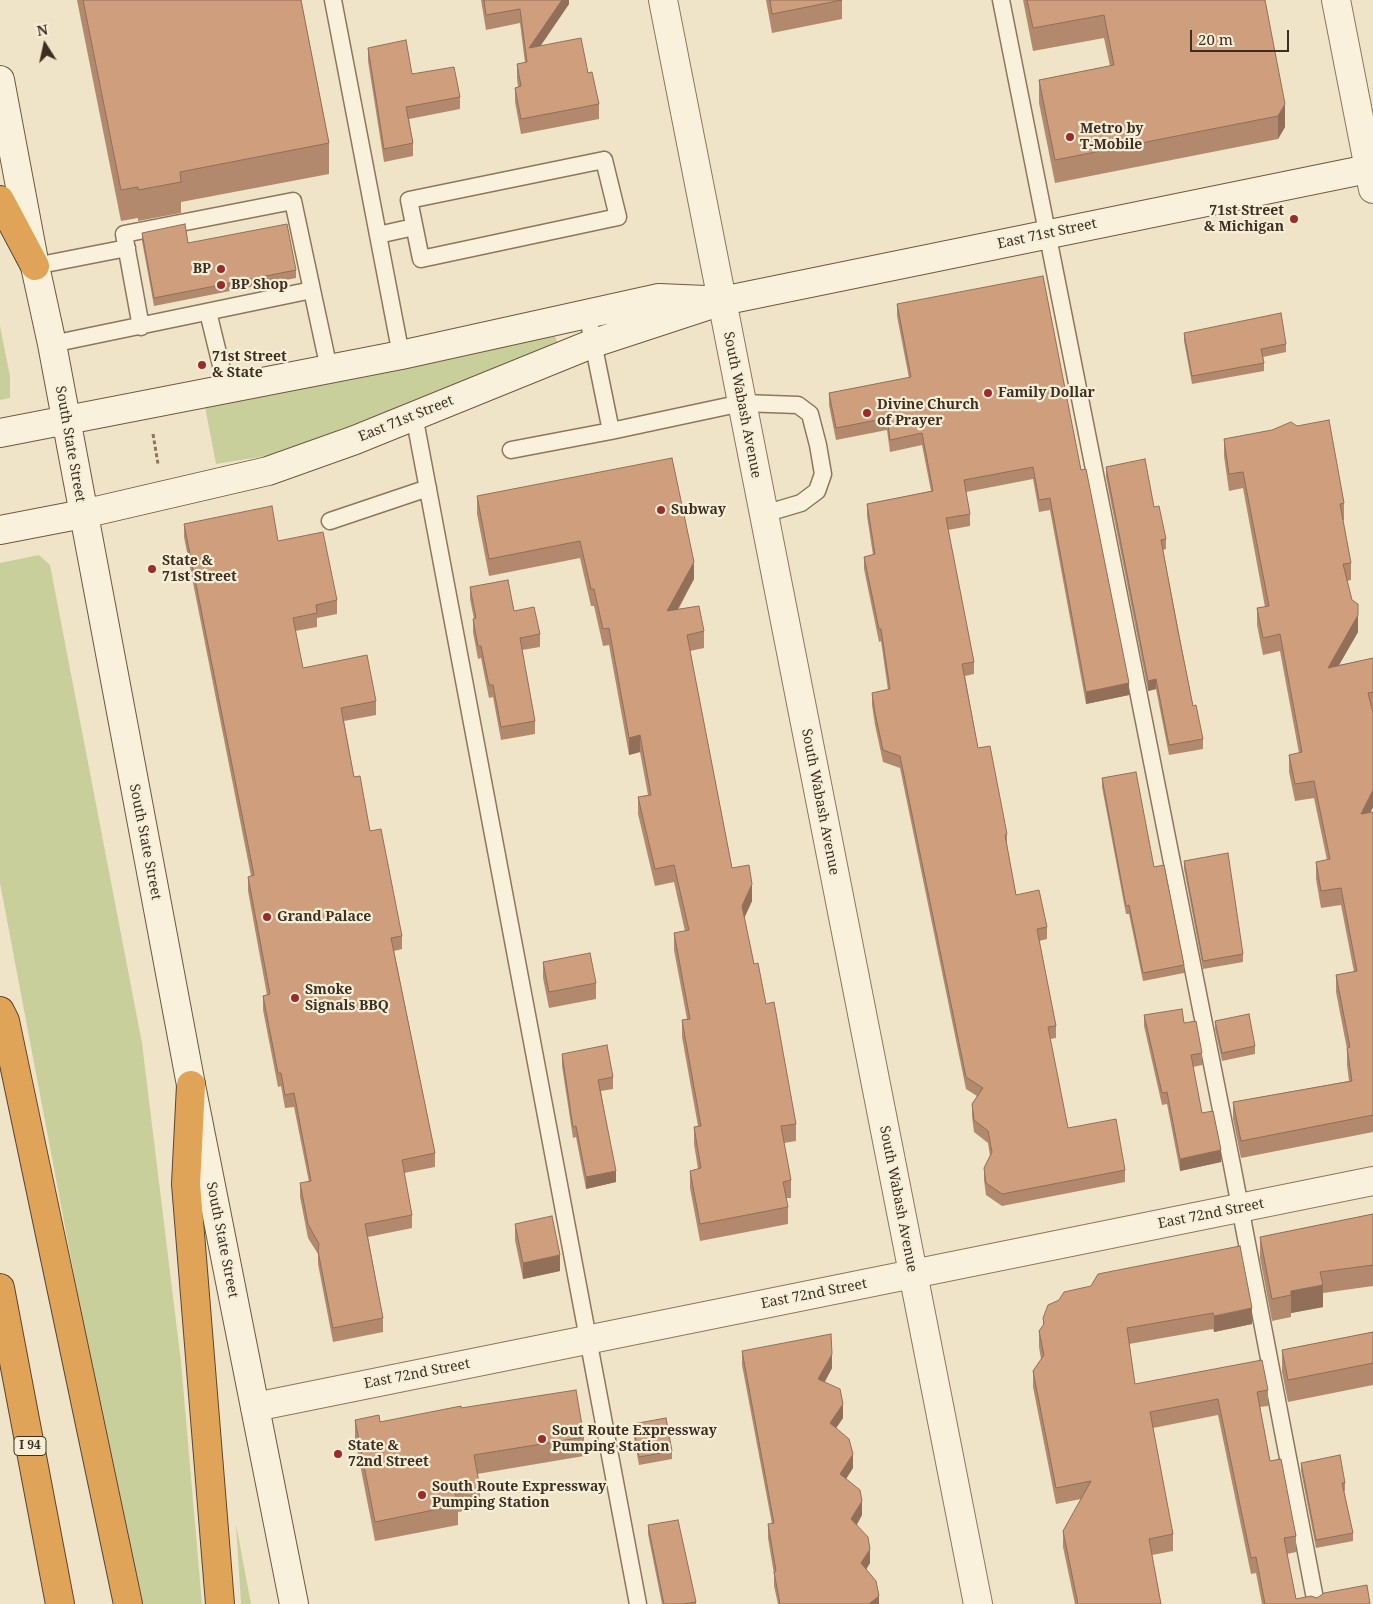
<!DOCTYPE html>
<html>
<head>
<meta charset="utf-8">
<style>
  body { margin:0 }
  #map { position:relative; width:1373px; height:1604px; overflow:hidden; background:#f0e4c8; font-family:"Noto Serif",serif }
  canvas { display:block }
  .north { position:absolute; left:20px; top:20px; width:50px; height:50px; -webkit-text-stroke:4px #f7eed8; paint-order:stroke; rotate:350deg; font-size:14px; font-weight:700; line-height:20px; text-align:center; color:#3d2e20 }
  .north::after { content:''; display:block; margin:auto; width:18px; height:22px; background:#3d2e20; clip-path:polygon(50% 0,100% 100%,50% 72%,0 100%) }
  .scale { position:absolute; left:1190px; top:30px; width:99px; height:22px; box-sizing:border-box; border:2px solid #3d2e20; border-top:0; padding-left:6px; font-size:15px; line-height:18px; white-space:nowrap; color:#3d2e20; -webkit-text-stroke:4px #f7eed8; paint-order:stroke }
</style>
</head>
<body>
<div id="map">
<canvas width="1373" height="1604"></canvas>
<div class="north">N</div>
<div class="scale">20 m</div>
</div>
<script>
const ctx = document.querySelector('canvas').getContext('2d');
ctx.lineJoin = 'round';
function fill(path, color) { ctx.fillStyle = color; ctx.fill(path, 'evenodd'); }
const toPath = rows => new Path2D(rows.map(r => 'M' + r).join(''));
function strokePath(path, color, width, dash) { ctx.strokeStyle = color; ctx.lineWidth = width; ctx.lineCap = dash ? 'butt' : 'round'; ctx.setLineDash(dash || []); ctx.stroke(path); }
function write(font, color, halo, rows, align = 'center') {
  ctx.font = font + ' "Noto Serif",serif'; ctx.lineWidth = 4.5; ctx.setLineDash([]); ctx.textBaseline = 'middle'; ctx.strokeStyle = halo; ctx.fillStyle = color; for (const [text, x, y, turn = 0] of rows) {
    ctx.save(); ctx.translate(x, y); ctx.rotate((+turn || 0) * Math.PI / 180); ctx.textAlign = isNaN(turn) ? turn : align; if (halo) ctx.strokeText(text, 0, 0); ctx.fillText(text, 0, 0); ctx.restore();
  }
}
fill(toPath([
  [0,326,10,376,10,398,0,400],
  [555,336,559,347,272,455,216,464,205,407],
  [39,555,50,565,142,1043,181,1362,202,1604,143,1604,93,1375,0,883,0,563],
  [236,1524,251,1604,241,1604]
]), '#c9cf9b');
const lane = toPath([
  [333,0,401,355],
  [1001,0,1232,1165,1316,1604],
  [604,160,618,217,421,259,409,200,604,160],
  [378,235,414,227],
  [35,266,127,248],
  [208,312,227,390],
  [587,313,611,431,742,403,798,405,810,414,818,445,823,474,817,491,801,503,764,514],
  [141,327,124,234,293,201,312,290],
  [52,344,312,290,329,369],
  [414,415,638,1604],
  [511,450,611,431],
  [330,521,428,488]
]);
const street = toPath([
  [663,0,978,1604],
  [1336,0,1373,189],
  [255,1407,1373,1181]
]);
const secondary = toPath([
  [0,80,35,266,52,344,191,1085,294,1604],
  [0,433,401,355,659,298,706,300],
  [0,530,83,514,268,471,355,440,594,343,722,301,1373,168]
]);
const highway = toPath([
  [0,200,35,266],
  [0,1011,5,1021,128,1604],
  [191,1085,186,1184,220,1604],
  [0,1288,60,1604]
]);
strokePath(lane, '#8d765c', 19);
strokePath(street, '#8d765c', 30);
strokePath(secondary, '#6f573f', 30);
strokePath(highway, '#5b4430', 30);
strokePath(toPath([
  [153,434,158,464]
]), '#8d765c', 3, [4, 2.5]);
strokePath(lane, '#faf1dc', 16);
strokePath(street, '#faf1dc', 28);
strokePath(secondary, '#faf1dc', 28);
strokePath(highway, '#e0a458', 28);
fill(toPath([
  [77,0,301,0,329,143,329,174,181,202,181,213,138,221,138,218,121,221],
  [481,0,569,0,569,4,540,46,588,73,599,104,599,119,521,134,515,102,515,88,518,87,517,79,517,64,525,63,520,23,486,30],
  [766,0,842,0,842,19,772,33],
  [1023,0,1265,0,1285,127,1278,139,1055,183,1039,103,1039,80,1110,66,1104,38,1033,51],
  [368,48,412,74,460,97,460,109,409,119,413,143,413,156,384,162,368,61],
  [142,233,296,270,296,278,154,306,142,241],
  [897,304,1081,470,1129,695,1086,704,1050,510,1039,512,1033,479,966,492,970,514,970,526,948,530,974,662,974,674,965,676,978,748,1007,834,1007,846,1016,895,1047,927,1047,939,1039,941,1056,1026,1056,1038,1050,1039,1068,1128,1125,1170,1125,1182,1002,1206,986,1195,984,1180,984,1168,990,1156,988,1143,974,1132,972,1116,972,1104,977,1096,966,1089,900,768,883,762,875,725,872,705,872,693,888,690,881,641,879,642,864,569,864,557,873,555,867,516,867,504,931,491,922,445,890,452,887,430,836,440,829,405,829,393,909,378,897,316],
  [1184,333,1286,344,1286,352,1263,357,1264,363,1264,371,1192,384,1184,341],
  [1224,439,1344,503,1344,520,1343,520,1351,563,1351,580,1347,581,1358,632,1339,665,1373,658,1373,709,1372,709,1373,713,1373,807,1370,813,1373,812,1373,1132,1241,1158,1233,1119,1233,1102,1349,1081,1347,1065,1347,1049,1336,992,1336,975,1354,972,1341,905,1321,908,1316,879,1316,862,1327,860,1314,798,1295,801,1289,772,1289,755,1299,753,1280,651,1263,655,1257,625,1257,608,1265,607,1243,488,1229,491,1224,456],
  [1106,467,1154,507,1166,539,1166,549,1163,550,1193,706,1203,739,1203,749,1169,755,1156,689,1148,691,1106,477],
  [477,496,694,579,678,610,704,631,704,648,690,651,732,868,752,901,744,918,754,964,766,1004,796,1124,796,1141,784,1143,791,1180,791,1198,786,1198,788,1207,788,1224,700,1241,690,1188,690,1171,698,1169,694,1144,694,1127,698,1126,682,1037,682,1020,687,1019,674,950,674,933,685,931,674,882,655,886,638,814,638,797,648,795,640,752,629,755,609,645,603,646,594,606,591,606,580,558,489,576,477,514],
  [184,524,278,541,337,600,337,614,317,618,317,627,295,631,303,668,376,701,376,715,344,721,354,777,402,936,402,949,394,951,435,1153,435,1167,404,1173,412,1215,412,1228,368,1237,383,1318,383,1332,333,1342,318,1264,318,1254,308,1238,300,1197,300,1183,309,1182,294,1107,285,1108,281,1086,278,1087,263,1010,263,996,267,995,248,891,248,877,251,876,184,537],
  [470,587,514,611,540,634,540,647,522,650,535,721,535,734,501,740,493,697,489,698,481,658,478,659,473,632,473,619,474,619,470,599],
  [1102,778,1154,867,1184,965,1184,973,1143,981,1129,914,1126,914,1102,787],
  [1184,861,1243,954,1243,962,1203,969,1184,869],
  [543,962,596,983,596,999,549,1008,543,978],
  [1144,1015,1184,1023,1202,1053,1202,1065,1193,1067,1202,1113,1221,1162,1180,1171,1167,1104,1162,1105,1144,1026],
  [1215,1021,1255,1046,1255,1054,1222,1061,1215,1029],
  [562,1054,613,1077,613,1089,601,1091,616,1182,586,1189,576,1137,573,1138,562,1066],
  [1373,1214,1373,1286,1323,1293,1323,1307,1291,1313,1291,1317,1272,1321,1260,1258,1260,1237],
  [515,1224,560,1271,523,1279,515,1240],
  [1098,1274,1252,1324,1214,1332,1213,1329,1129,1344,1135,1384,1268,1390,1268,1406,1260,1407,1270,1461,1296,1536,1296,1552,1287,1554,1296,1599,1317,1598,1370,1604,1262,1604,1256,1573,1251,1574,1218,1415,1153,1428,1173,1534,1173,1551,1152,1555,1161,1604,1075,1604,1063,1547,1063,1531,1081,1499,1056,1504,1033,1387,1033,1371,1041,1359,1039,1347,1039,1331,1043,1326,1043,1318,1091,1286],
  [1373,1332,1373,1385,1288,1402,1282,1372,1282,1350],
  [742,1351,832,1368,825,1382,843,1418,836,1428,853,1468,846,1479,862,1515,857,1525,870,1563,866,1569,879,1604,778,1604,774,1586,774,1574,768,1538,768,1524,772,1524,742,1365],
  [461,1408,584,1437,584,1456,477,1474,480,1488,480,1508,458,1512,458,1525,375,1541,355,1439,355,1420,380,1422],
  [633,1424,672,1451,672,1459,639,1465,633,1432],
  [1301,1463,1345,1483,1345,1491,1344,1491,1353,1533,1353,1541,1316,1548,1301,1471],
  [648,1525,696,1602,696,1604,662,1604,648,1534]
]), '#b2896c');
fill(toPath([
  [562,0,569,0,569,4,529,63,529,48],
  [1285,104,1285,127,1278,139,1278,116],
  [694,562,694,579,667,628,667,611],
  [1358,615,1358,632,1328,684,1328,668],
  [1156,679,1156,689,1148,691,1148,681],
  [1129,683,1129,695,1086,704,1086,692],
  [640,735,640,752,629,755,629,738],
  [1373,790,1373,807,1361,831,1361,814],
  [752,884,752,901,742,923,742,906],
  [1221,1150,1221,1162,1180,1171,1180,1159],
  [616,1171,616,1182,586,1189,586,1177],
  [560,1255,560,1271,523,1279,523,1263],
  [1323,1285,1323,1307,1291,1313,1291,1291],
  [1252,1308,1252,1324,1214,1332,1214,1316],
  [832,1354,832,1368,818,1393,818,1379],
  [843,1404,843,1418,830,1437,830,1423],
  [853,1454,853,1468,840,1488,840,1474],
  [862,1501,862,1515,851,1533,851,1519],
  [870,1549,870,1563,861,1578,861,1563],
  [879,1596,879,1604,869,1604]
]), '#916f58');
const building = toPath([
  [83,0,301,0,329,143,180,172,181,182,138,190,138,187,121,190,83,0],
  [484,0,562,0,529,48,581,38,588,73,592,72,599,104,521,119,515,88,521,86,517,64,527,62,520,9,486,15,484,0],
  [770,0,842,0,772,14,770,0],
  [1027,0,1265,0,1285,104,1278,116,1055,160,1039,80,1114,65,1104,15,1033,28,1027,0],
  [406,40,412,74,454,67,460,97,406,107,413,143,384,149,368,48,406,40],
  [185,224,188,243,287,224,296,270,154,298,142,233,185,224],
  [1043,276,1081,470,1086,469,1129,683,1086,692,1050,498,1039,500,1033,467,964,480,970,514,946,518,974,662,962,664,978,748,990,746,1007,834,1005,835,1016,895,1039,890,1047,927,1037,929,1056,1026,1048,1027,1068,1128,1116,1119,1125,1170,1002,1194,986,1183,984,1168,992,1152,988,1131,974,1120,972,1104,983,1088,966,1077,900,756,883,750,875,713,872,693,890,689,881,629,879,629,864,557,875,554,867,504,933,491,922,433,890,440,887,418,836,428,829,393,911,377,897,304,1043,276],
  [1281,313,1286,344,1261,349,1264,363,1192,376,1184,333,1281,313],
  [1329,420,1344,503,1340,504,1351,563,1343,564,1352,600,1358,604,1358,615,1328,668,1373,658,1373,692,1368,693,1373,713,1373,790,1361,814,1373,812,1373,1115,1241,1141,1233,1102,1352,1081,1347,1048,1350,1047,1336,975,1357,971,1341,888,1321,891,1316,862,1330,859,1314,781,1295,784,1289,755,1302,752,1280,634,1263,638,1257,608,1269,606,1243,472,1229,474,1224,439,1272,430,1291,422,1297,426,1329,420],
  [672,458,694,562,667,611,699,606,704,631,687,635,732,868,749,865,752,884,742,906,754,964,758,963,766,1004,774,1002,796,1124,781,1126,791,1180,783,1182,788,1207,700,1224,690,1171,701,1168,694,1127,701,1126,682,1020,690,1019,674,933,689,930,674,865,655,869,638,797,651,795,640,735,629,738,609,628,603,629,594,589,591,589,580,541,489,559,477,496,672,458],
  [1145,459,1154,507,1159,506,1166,539,1161,540,1178,631,1193,706,1196,705,1203,739,1169,745,1156,679,1148,681,1106,467,1145,459],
  [272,506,278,541,323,532,337,600,316,605,317,613,293,618,303,668,367,655,376,701,341,708,354,777,360,776,370,831,381,829,402,936,391,938,435,1153,402,1160,412,1215,365,1224,383,1318,333,1328,318,1251,319,1244,308,1224,300,1183,311,1181,294,1093,285,1095,281,1073,278,1073,263,996,270,994,248,877,254,875,184,524,272,506],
  [508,580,514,611,534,607,540,634,520,638,535,721,501,727,493,685,489,685,481,646,478,646,473,619,476,618,470,587,508,580],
  [1136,772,1154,867,1164,865,1184,965,1143,973,1129,905,1126,906,1102,778,1136,772],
  [1228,853,1243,954,1203,961,1184,861,1228,853],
  [590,953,596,983,549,992,543,962,590,953],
  [1182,1009,1184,1023,1196,1021,1202,1053,1191,1055,1202,1113,1213,1111,1221,1150,1180,1159,1167,1092,1162,1093,1144,1015,1182,1009],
  [1249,1014,1255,1046,1222,1053,1215,1021,1249,1014],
  [607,1045,613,1077,598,1080,616,1171,586,1177,576,1126,573,1127,562,1054,607,1045],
  [1373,1214,1373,1265,1320,1272,1323,1285,1291,1291,1291,1295,1272,1299,1260,1237,1373,1214],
  [552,1216,560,1255,523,1263,515,1224,552,1216],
  [1240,1246,1252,1308,1214,1316,1213,1313,1127,1328,1135,1384,1262,1360,1268,1390,1257,1392,1270,1461,1281,1459,1296,1536,1284,1538,1296,1599,1311,1596,1317,1598,1324,1593,1367,1585,1370,1604,1265,1604,1256,1557,1251,1558,1218,1399,1150,1412,1173,1534,1149,1539,1161,1604,1078,1604,1063,1531,1091,1481,1056,1488,1033,1371,1044,1355,1039,1331,1044,1324,1043,1318,1048,1305,1059,1300,1064,1292,1091,1286,1098,1274,1240,1246],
  [1373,1332,1373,1363,1288,1380,1282,1350,1373,1332],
  [831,1334,832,1354,818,1379,840,1389,843,1404,830,1423,849,1439,853,1454,840,1474,860,1490,862,1501,851,1519,868,1537,870,1549,861,1563,876,1581,879,1596,869,1604,780,1604,774,1572,776,1571,768,1524,774,1523,742,1351,831,1334],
  [576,1390,584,1437,474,1455,480,1488,455,1493,458,1505,375,1522,355,1420,379,1415,380,1422,461,1406,461,1408,576,1390],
  [666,1418,672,1451,639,1457,633,1424,666,1418],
  [1340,1455,1345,1483,1342,1483,1353,1533,1316,1540,1301,1463,1340,1455],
  [678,1520,696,1602,684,1604,664,1604,648,1525,678,1520]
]);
fill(building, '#cf9f7d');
strokePath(building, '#916f58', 1);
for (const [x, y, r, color] of [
  [1070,137,5,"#9e2a2b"],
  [1294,219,5,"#9e2a2b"],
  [221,269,5,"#9e2a2b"],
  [221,285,5,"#9e2a2b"],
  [202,365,5,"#9e2a2b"],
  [988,393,5,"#9e2a2b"],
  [867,413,5,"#9e2a2b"],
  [661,510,5,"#9e2a2b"],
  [152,569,5,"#9e2a2b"],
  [267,917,5,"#9e2a2b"],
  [295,998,5,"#9e2a2b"],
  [542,1439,5,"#9e2a2b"],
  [338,1454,5,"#9e2a2b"],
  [422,1495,5,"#9e2a2b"]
]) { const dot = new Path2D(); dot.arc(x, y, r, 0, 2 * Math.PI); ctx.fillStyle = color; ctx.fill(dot); strokePath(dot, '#f7eed8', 2); }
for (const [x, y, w] of [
  [30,1446,32]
]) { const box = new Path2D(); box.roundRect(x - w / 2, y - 9.5, w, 19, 4); ctx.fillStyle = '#f7eed8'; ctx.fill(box); strokePath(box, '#3d2e20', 1); }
write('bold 12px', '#3d2e20', null, [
  ["I 94",30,1446]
]);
write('bold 14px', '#3d2e20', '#f7eed8', [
  ["Metro by",1080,129],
  ["T-Mobile",1080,145],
  ["71st Street",1284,211,"right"],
  ["& Michigan",1284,227,"right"],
  ["BP",211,269,"right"],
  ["BP Shop",231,285],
  ["71st Street",212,357],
  ["& State",212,373],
  ["Family Dollar",998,393],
  ["Divine Church",877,405],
  ["of Prayer",877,421],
  ["Subway",671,510],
  ["State &",162,561],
  ["71st Street",162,577],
  ["Grand Palace",277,917],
  ["Smoke",305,990],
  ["Signals BBQ",305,1006],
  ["Sout Route Expressway",552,1431],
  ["Pumping Station",552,1447],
  ["State &",348,1446],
  ["72nd Street",348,1462],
  ["South Route Expressway",432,1487],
  ["Pumping Station",432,1503]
], 'left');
write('14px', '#3d2e20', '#f7eed8', [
  ["East 71st Street",1047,234,-12],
  ["South Wabash Avenue",742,405,79],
  ["East 71st Street",406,419,-22],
  ["South State Street",70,444,80],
  ["South Wabash Avenue",820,802,79],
  ["South State Street",145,842,79],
  ["South Wabash Avenue",898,1199,79],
  ["East 72nd Street",1211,1214,-11],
  ["South State Street",222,1240,79],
  ["East 72nd Street",814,1294,-11],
  ["East 72nd Street",417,1374,-11]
]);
</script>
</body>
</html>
